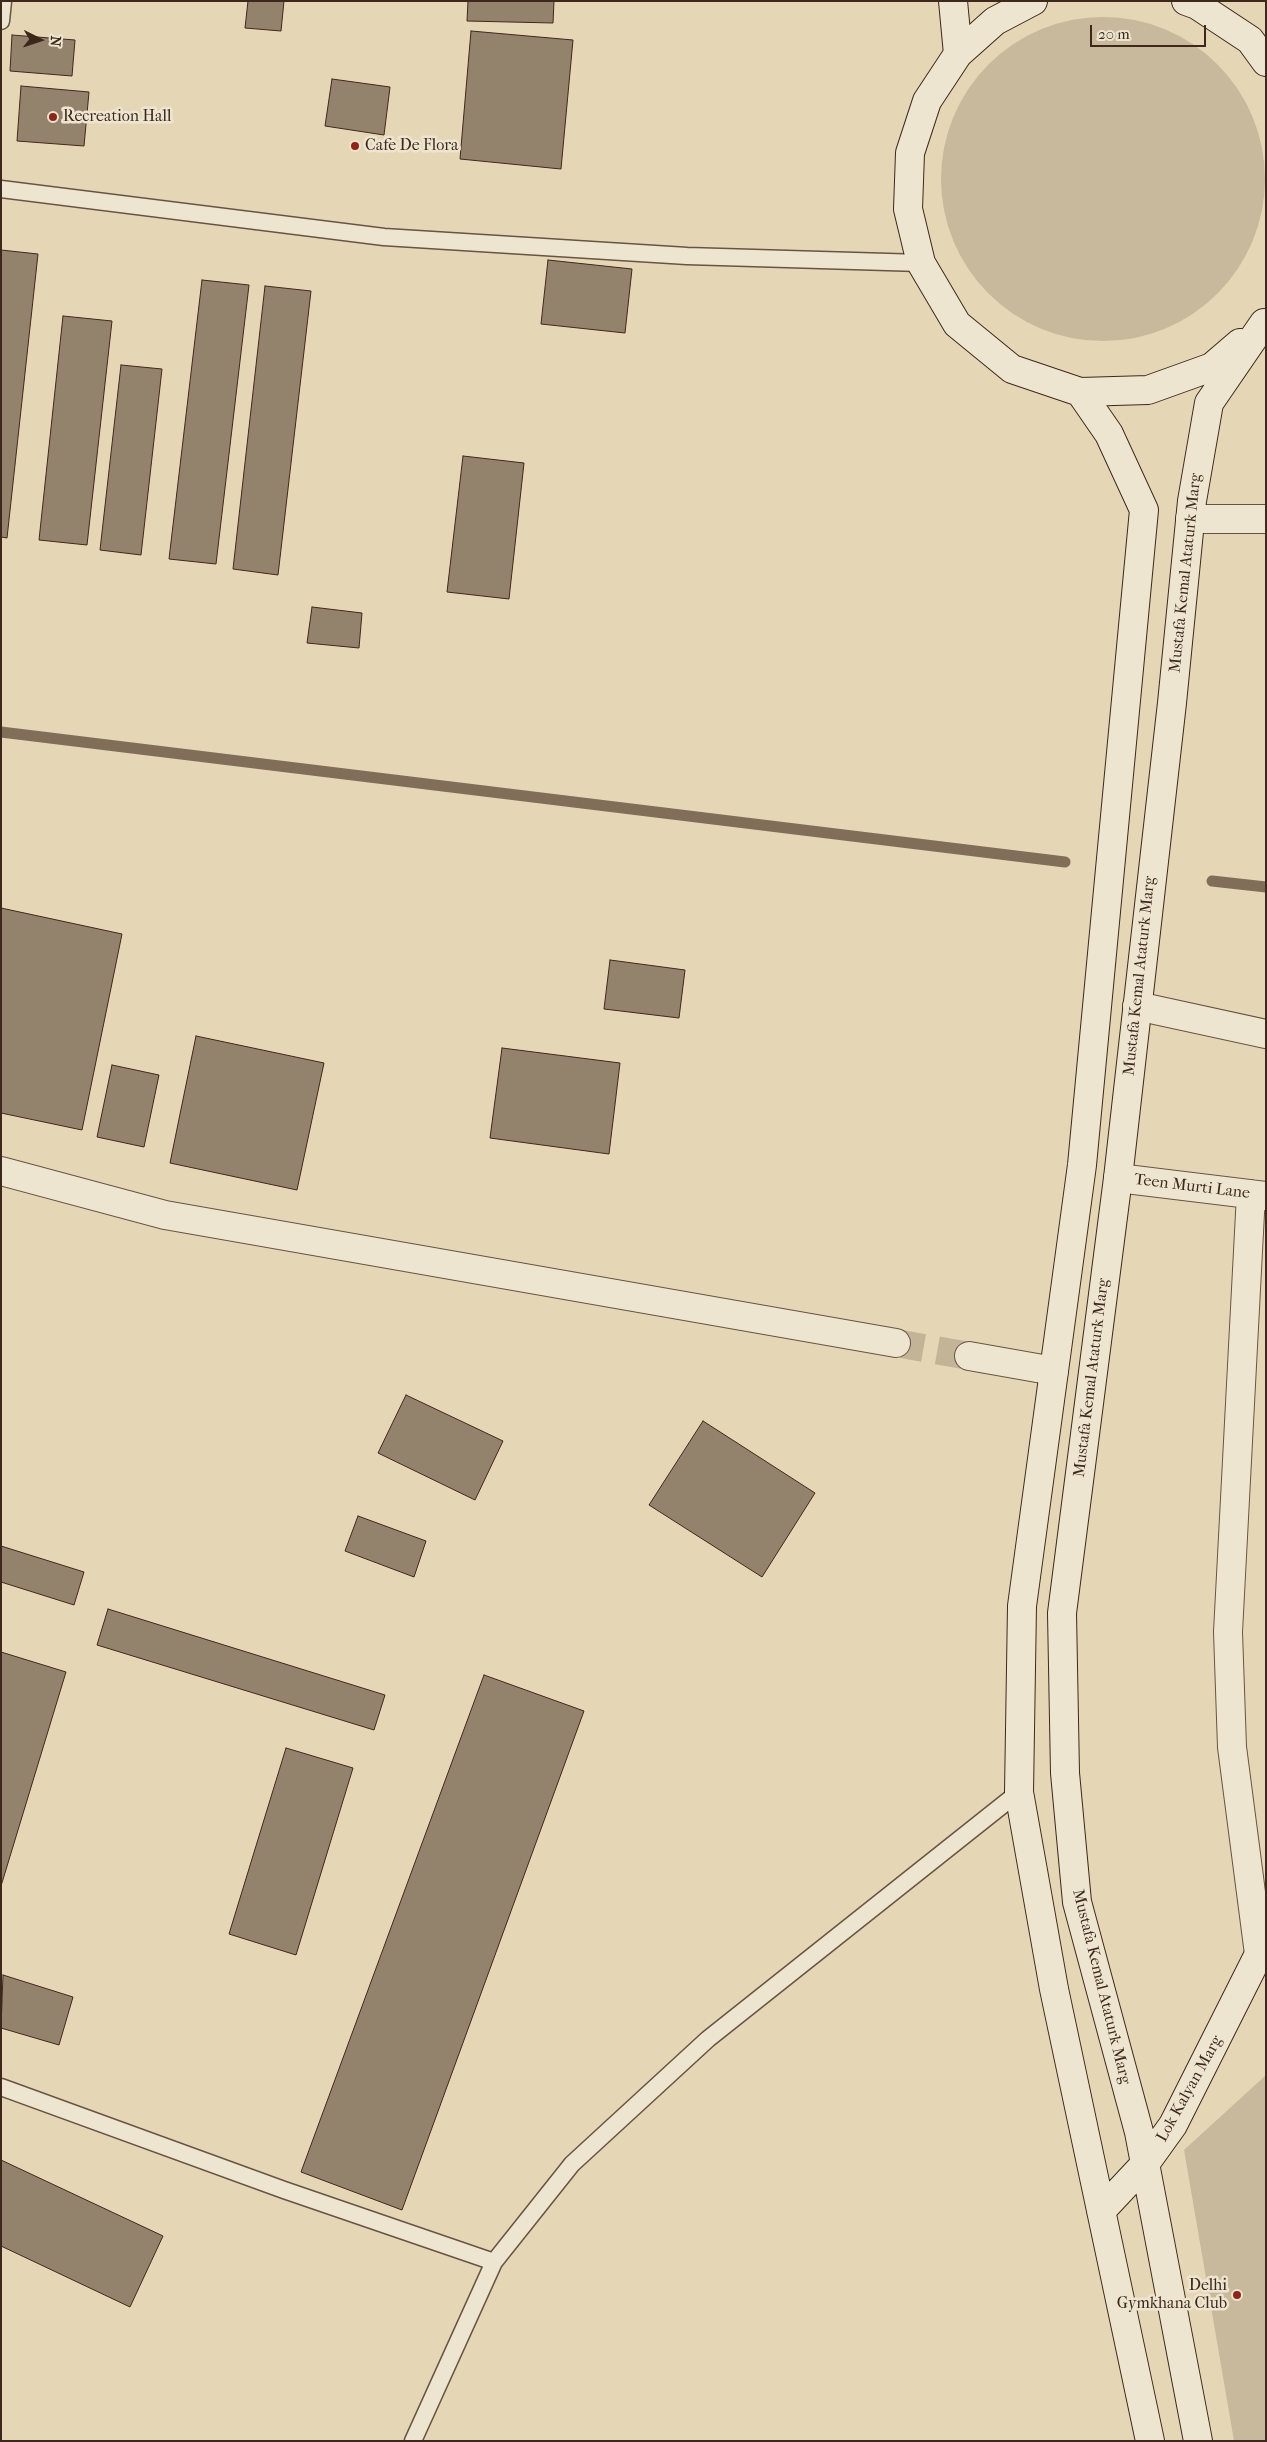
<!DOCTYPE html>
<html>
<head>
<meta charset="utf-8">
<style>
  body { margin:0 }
  #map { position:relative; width:1267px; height:2442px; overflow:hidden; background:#e5d7b6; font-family:"IM FELL French Canon",serif }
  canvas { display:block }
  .frame { position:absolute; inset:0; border:2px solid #3d291c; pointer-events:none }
  .north { position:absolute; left:15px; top:15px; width:50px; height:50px; -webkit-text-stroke:4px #eee5d0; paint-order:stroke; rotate:94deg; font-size:14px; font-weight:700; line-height:20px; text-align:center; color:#3d291c }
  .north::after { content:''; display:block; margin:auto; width:18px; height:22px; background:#3d291c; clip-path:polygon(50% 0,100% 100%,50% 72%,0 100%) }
  .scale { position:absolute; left:1090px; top:25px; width:116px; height:22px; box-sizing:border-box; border:2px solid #3d291c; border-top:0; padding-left:6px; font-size:15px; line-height:18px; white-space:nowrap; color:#3d291c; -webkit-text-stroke:4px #eee5d0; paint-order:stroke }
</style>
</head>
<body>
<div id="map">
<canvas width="1267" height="2442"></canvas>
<div class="frame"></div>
<div class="north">N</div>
<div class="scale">20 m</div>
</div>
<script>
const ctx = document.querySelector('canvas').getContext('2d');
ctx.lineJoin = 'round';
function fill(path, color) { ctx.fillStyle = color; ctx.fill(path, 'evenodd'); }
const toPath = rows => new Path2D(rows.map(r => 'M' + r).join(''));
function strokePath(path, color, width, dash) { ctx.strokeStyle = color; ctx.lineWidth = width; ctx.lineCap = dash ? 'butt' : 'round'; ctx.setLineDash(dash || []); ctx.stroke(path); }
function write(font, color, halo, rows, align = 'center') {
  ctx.font = font + ' "IM FELL French Canon",serif'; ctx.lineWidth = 5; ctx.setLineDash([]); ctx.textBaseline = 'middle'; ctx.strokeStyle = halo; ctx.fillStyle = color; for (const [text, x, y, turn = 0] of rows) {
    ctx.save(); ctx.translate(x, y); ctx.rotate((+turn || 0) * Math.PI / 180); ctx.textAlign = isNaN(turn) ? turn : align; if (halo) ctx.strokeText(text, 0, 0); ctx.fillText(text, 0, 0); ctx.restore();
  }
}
fill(toPath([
  '941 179a162 162 0 1 1 324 0a162 162 0 1 1-324 0Z',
  [1266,2075,1266,2441,1234,2441,1184,2150]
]), '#c8b99c');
strokePath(toPath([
  [1,732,1065,862],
  [1212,881,1266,887]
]), '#806e59', 11);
const building = toPath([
  [248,1,284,1,281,31,245,28,248,1],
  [468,1,554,1,553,23,467,21,468,1],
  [471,31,573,40,561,169,460,159,471,31],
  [12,35,75,40,72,76,10,71,12,35],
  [332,79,390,87,384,135,325,126,332,79],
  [21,86,89,92,84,146,17,141,21,86],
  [1,250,38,254,7,538,1,537,1,250],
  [548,260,632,269,625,333,541,324,548,260],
  [202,280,249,285,216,564,169,559,202,280],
  [265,286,311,291,278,575,233,569,265,286],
  [63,316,112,321,87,545,39,540,63,316],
  [121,365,162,369,141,555,100,550,121,365],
  [463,456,524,463,509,599,447,592,463,456],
  [312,607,362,613,359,648,307,643,312,607],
  [1,908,122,934,82,1130,1,1113,1,908],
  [610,960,685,970,679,1018,604,1009,610,960],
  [196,1036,324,1063,297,1190,170,1163,196,1036],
  [502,1048,620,1063,609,1154,490,1138,502,1048],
  [112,1065,159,1075,144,1147,97,1137,112,1065],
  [406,1395,503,1441,475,1500,378,1453,406,1395],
  [703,1421,815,1493,762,1577,649,1505,703,1421],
  [358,1516,426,1541,414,1577,345,1551,358,1516],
  [1,1546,84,1572,74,1605,1,1582,1,1546],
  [108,1609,385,1695,374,1730,97,1645,108,1609],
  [1,1652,66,1672,1,1886,1,1652],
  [484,1675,584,1711,402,2210,301,2172,484,1675],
  [286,1748,353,1768,296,1955,229,1934,286,1748],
  [3,1975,73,1997,59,2045,1,2028,3,1975],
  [1,2160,163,2236,130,2307,1,2246,1,2160]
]);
fill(building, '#94836c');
strokePath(building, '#3d291c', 1);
strokePath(toPath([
  [896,1343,969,1356]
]), '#c3b497', 28, [28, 14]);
const service = toPath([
  [1,21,3,1],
  [1,189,384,237,687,256,921,263],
  [1,2087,284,2190,494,2262],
  [413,2441,494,2262,572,2164,708,2039,1019,1792]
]);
const minor = toPath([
  [1190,519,1266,519],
  [1137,1006,1266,1034],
  [1,1171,165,1215,896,1343],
  [1118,1178,1266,1196],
  [1251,1194,1228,1632,1232,1747,1259,1954],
  [969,1356,1054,1371]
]);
const secondary = toPath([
  [953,1,958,54],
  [1033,1,995,21,958,54,927,101,910,153,908,209,921,263,957,324,1012,369,1080,392,1148,390,1212,367,1240,343],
  [1186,1,1197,5,1250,40,1266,62],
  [1080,392,1109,434,1144,510,1082,1165,1022,1606,1019,1792,1054,1989,1150,2441],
  [1101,2211,1145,2164,1173,2125,1259,1954,1266,1952],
  [1198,2441,1139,2132,1077,1902,1065,1773,1062,1613,1118,1178,1172,703,1192,501,1209,403,1264,323]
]);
strokePath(service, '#675442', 19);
strokePath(minor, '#675442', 30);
strokePath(secondary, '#3d291c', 30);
strokePath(service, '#eee5d0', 16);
strokePath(minor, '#eee5d0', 28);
strokePath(secondary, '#eee5d0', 28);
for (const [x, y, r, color] of [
  [53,117,5,"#8f2418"],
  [355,146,5,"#8f2418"],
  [1237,2295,5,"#8f2418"]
]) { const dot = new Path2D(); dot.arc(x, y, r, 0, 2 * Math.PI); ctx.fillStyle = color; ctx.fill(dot); strokePath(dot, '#eee5d0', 2); }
write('16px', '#3d291c', '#eee5d0', [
  ["Recreation Hall",63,117],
  ["Cafe De Flora",365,146],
  ["Delhi",1227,2286,"right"],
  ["Gymkhana Club",1227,2304,"right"]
], 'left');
write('16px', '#3d291c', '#eee5d0', [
  ["Mustafa Kemal Ataturk Marg",1186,573,-84],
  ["Mustafa Kemal Ataturk Marg",1140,976,-84],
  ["Teen Murti Lane",1192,1187,7],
  ["Mustafa Kemal Ataturk Marg",1092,1378,-83],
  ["Mustafa Kemal Ataturk Marg",1101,1987,76],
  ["Lok Kalyan Marg",1190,2089,-61]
]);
</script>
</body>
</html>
